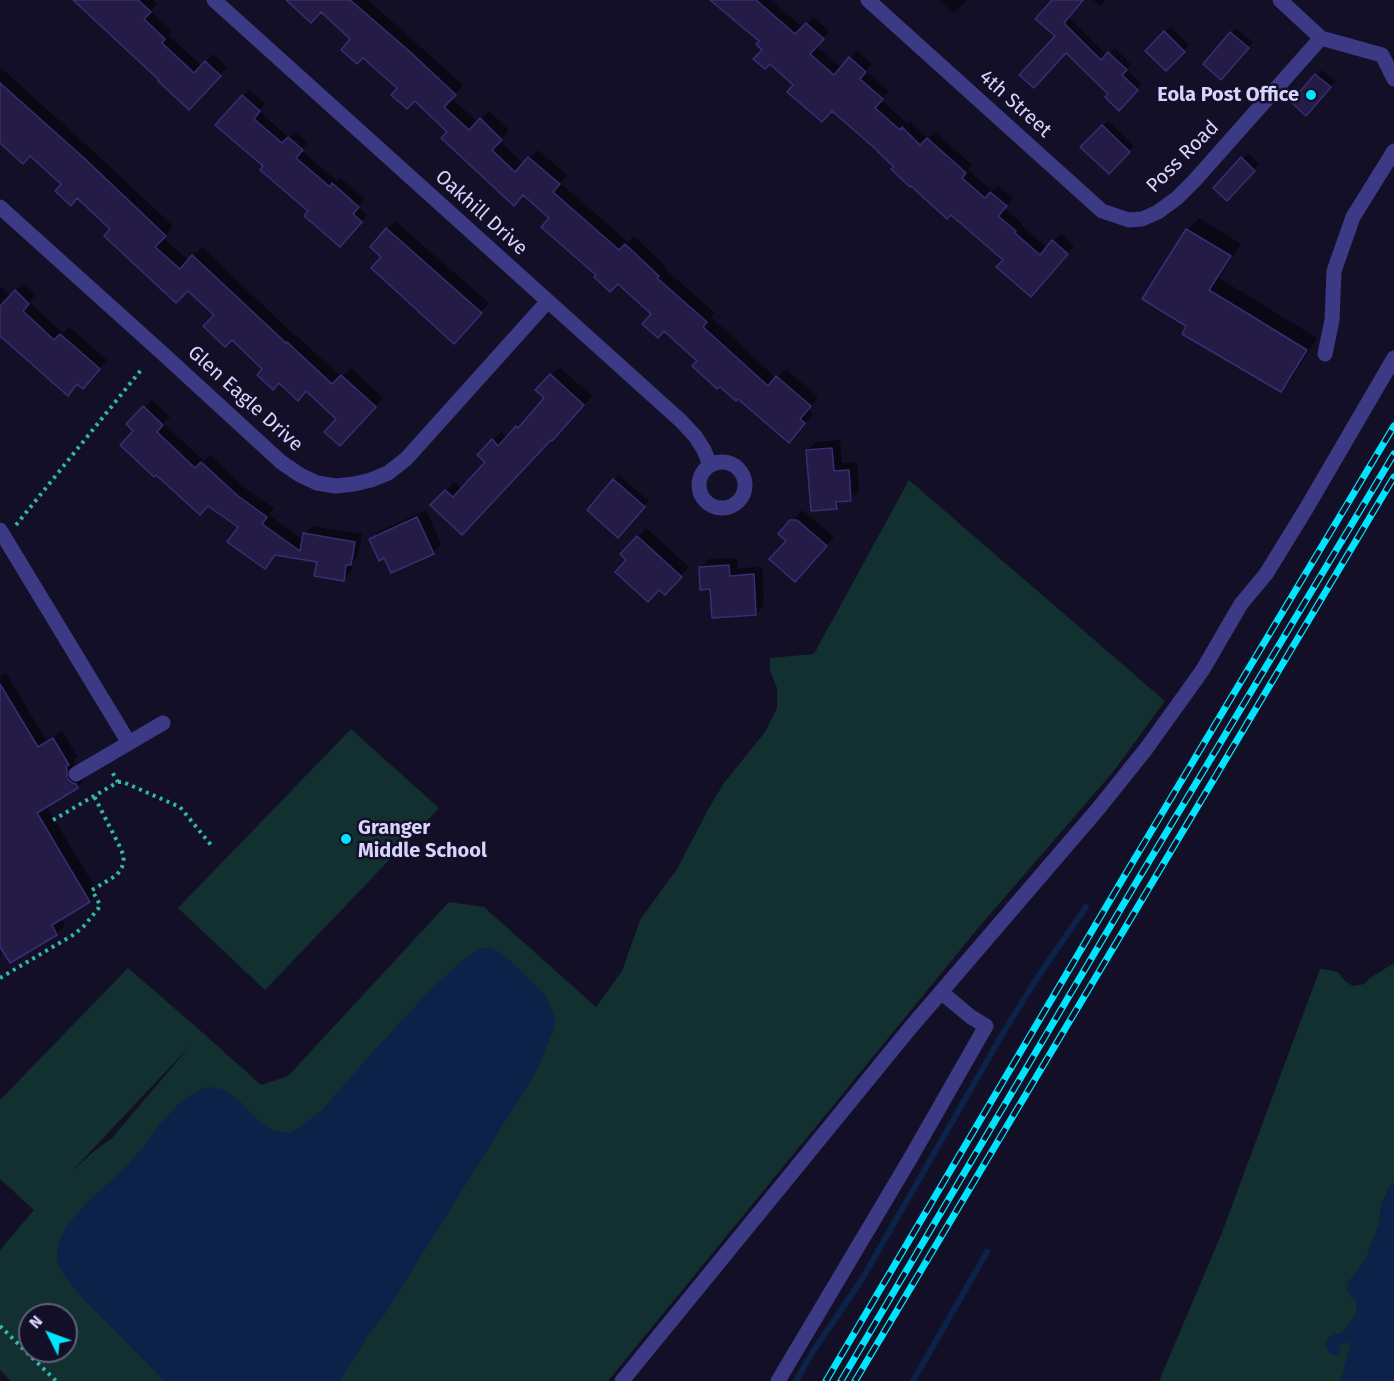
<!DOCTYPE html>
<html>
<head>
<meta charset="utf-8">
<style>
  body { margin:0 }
  #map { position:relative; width:1394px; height:1381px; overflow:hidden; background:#130f26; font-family:"Fira Sans",sans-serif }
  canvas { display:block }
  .north { position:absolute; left:18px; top:1303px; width:60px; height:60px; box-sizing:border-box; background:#130f26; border:2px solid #625e7d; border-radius:50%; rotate:312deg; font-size:16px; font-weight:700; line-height:24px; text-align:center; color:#d9d4ff }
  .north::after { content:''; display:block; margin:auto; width:21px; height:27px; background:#00e5ff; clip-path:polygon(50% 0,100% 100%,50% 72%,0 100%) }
</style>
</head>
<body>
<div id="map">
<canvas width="1394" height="1381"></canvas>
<div class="north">N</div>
</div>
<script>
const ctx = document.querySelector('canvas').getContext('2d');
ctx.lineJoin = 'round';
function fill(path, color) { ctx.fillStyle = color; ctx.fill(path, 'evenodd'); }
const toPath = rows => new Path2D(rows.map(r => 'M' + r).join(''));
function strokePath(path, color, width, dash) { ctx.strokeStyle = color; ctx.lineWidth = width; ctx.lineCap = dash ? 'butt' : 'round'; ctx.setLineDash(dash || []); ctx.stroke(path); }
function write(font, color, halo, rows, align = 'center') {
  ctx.font = font + ' "Fira Sans",sans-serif'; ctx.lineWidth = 5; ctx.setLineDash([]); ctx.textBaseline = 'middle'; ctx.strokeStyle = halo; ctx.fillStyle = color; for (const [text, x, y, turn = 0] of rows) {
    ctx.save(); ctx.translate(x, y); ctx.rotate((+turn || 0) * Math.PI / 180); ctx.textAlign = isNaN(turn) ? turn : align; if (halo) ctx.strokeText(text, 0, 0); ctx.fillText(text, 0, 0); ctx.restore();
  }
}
fill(toPath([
  [909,480,1165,701,1113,772,979,927,608,1381,11,1381,0,1370,0,1250,34,1210,0,1179,0,1100,128,968,203,1033,261,1085,288,1076,449,902,484,907,596,1007,622,971,640,920,677,869,709,808,724,783,765,732,777,708,777,688,770,670,770,658,814,654],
  [190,1046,112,1138,93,1152,71,1172],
  [30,1315,66,1315,66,1351,30,1351],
  [351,729,439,808,265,990,178,908],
  [1394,963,1394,1182,1389,1188,1381,1206,1379,1225,1365,1261,1348,1283,1357,1302,1356,1314,1347,1328,1340,1335,1340,1352,1340,1345,1348,1341,1350,1346,1343,1373,1340,1381,1159,1381,1221,1235,1320,969,1329,970,1338,972,1345,981,1353,986,1364,984,1370,978]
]), '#12302f');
fill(toPath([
  [481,948,491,948,503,954,545,994,555,1018,554,1029,536,1072,385,1314,368,1335,340,1381,164,1381,77,1292,62,1272,57,1260,58,1244,67,1225,88,1201,122,1171,144,1146,159,1125,181,1101,199,1090,210,1087,224,1090,240,1101,261,1123,273,1130,288,1133,299,1128,324,1108,362,1064,430,990,463,960],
  [1394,1182,1394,1381,1340,1381,1343,1373,1350,1346,1348,1341,1340,1345,1340,1352,1337,1355,1330,1354,1325,1345,1328,1338,1335,1334,1340,1334,1347,1328,1356,1314,1356,1302,1346,1290,1348,1283,1365,1261,1379,1225,1381,1206,1389,1188]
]), '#0c2248');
fill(toPath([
  [76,0,153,0,157,4,150,11,172,31,168,35,202,66,213,54,227,67,189,108],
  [288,0,368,0,463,85,451,98,478,122,489,111,509,130,500,141,524,165,538,150,567,175,560,183,628,242,634,236,666,267,665,269,715,313,711,317,776,378,786,369,818,397,808,410,813,414,797,433,699,361,653,314,618,282,598,275,552,217,449,132,415,100,399,88,352,39,321,10],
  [712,0,771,0,803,28,814,17,829,31,816,46,842,68,857,51,872,64,866,71,889,91,881,100,908,124,910,121,928,139,935,132,972,165,968,170,992,191,998,186,1013,198,1004,208,1022,223,1021,225,1047,248,1061,234,1074,246,1038,288,896,166,832,109,795,85,764,50,761,41],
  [939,0,967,0,954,13],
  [1054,0,1063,0,1068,17,1107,55,1115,48,1131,64,1126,69,1142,84,1119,109,1110,94,1057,36],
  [1093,0,1106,0,1100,6],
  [1170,27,1189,45,1166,69,1147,51],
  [1236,28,1253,42,1227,73,1231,33],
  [0,67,93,151,173,226,163,238,189,261,202,247,295,336,296,335,341,377,351,368,383,398,348,436,339,419,307,389,265,368,216,315,188,289,63,184,0,128],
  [1322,70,1335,81,1311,108,1293,102],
  [249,90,265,103,259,111,289,138,295,132,308,143,301,150,337,181,340,178,365,199,358,207,367,215,346,239,310,211,265,166,243,96],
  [1108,121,1134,146,1109,172,1082,147],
  [1248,153,1259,164,1227,199,1215,187],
  [1199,218,1241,244,1219,278,1317,338,1292,379,1281,391,1188,326,1144,299,1188,230],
  [395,221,489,303,463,333,383,257,387,229],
  [24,283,36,295,29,302,63,333,69,327,107,360,90,379,0,334,0,286,11,296],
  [559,367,592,396,561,431,551,438,471,525,432,505,454,482,462,489,487,462,479,455,501,432,507,438,526,419,526,420,546,398,551,375],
  [152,400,170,417,163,423,204,461,210,455,246,489,274,508,269,515,303,540,305,534,312,526,362,534,358,556,353,562,351,572,343,579,319,561,277,554,265,567,240,526,128,424],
  [840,440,842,463,857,462,859,491,851,499,843,500,836,507,807,450,816,442],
  [619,475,649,501,623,530,599,497],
  [426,510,441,544,433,553,385,556,371,539,379,531],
  [802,510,834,537,804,571,788,540,781,534],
  [646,528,689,567,673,584,628,560,622,554],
  [737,558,738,568,762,567,764,605,756,614,700,568,709,559],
  [6,673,46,740,62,731,77,756,74,759,75,770,84,776,86,778,77,787,46,806,98,892,90,901,61,918,65,925,56,934,10,961,4,951,0,954,0,677]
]), '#0007');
strokePath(toPath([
  [796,1381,812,1353,862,1279,1003,1033,1037,978,1086,907],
  [913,1381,987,1252]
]), '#0c2248', 6);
const building = toPath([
  [73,0,138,0,151,12,144,19,165,39,162,43,194,73,205,61,221,76,189,110,158,81,159,80,73,0],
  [286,0,350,0,408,50,456,95,444,107,469,130,480,118,502,140,492,150,515,172,528,157,560,184,553,192,619,250,625,244,659,276,657,278,707,322,703,327,768,386,776,376,811,406,800,419,805,423,789,443,738,399,736,401,720,387,717,389,692,366,697,361,664,331,658,338,642,324,651,314,618,284,610,292,594,277,596,275,541,227,549,218,523,195,514,206,441,138,447,132,415,101,407,109,391,95,397,88,363,58,357,64,341,50,350,39,321,12,311,23,286,0],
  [710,0,756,0,795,34,806,23,824,39,810,54,834,75,849,57,866,72,860,79,883,99,875,108,900,130,902,127,920,145,927,138,966,173,962,178,985,198,990,192,1007,206,998,216,1016,231,1015,233,1040,255,1052,240,1068,254,1031,297,996,267,1003,260,951,215,947,219,911,186,910,187,891,169,894,167,878,152,879,152,832,111,822,122,787,92,793,85,770,64,765,69,753,59,762,50,756,44,759,41,710,0],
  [1052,0,1083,0,1064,23,1101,60,1108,52,1127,70,1122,75,1138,90,1119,111,1105,97,1108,94,1066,53,1034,88,1019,75,1055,36,1035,19,1052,0],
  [1164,31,1185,52,1166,71,1145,51,1164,31],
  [1230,32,1249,48,1221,80,1203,64,1230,32],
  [1315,74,1331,87,1306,116,1291,102,1315,74],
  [0,83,85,159,166,236,155,247,180,269,192,255,286,343,287,342,332,384,341,375,376,407,340,446,324,432,336,419,306,391,298,401,279,383,273,390,257,375,262,369,232,340,225,347,203,326,214,315,188,291,176,303,104,236,110,229,77,198,71,206,55,191,61,184,30,156,23,164,0,143,0,83],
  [242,95,260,111,254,119,282,143,288,137,303,150,296,158,330,187,332,183,359,207,353,214,362,222,340,247,304,216,308,211,260,170,263,166,215,125,242,95],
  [1102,125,1130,152,1109,174,1080,147,1102,125],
  [1241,157,1255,171,1227,201,1213,188,1241,157],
  [386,228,482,313,454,344,371,268,381,257,370,247,386,228],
  [1186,229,1231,256,1209,290,1307,350,1281,392,1182,334,1186,326,1142,299,1186,229],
  [15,290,29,304,23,311,54,340,60,334,100,369,83,389,77,384,68,396,0,336,0,306,15,290],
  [550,374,584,405,552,441,551,440,462,535,430,505,445,490,453,497,485,462,477,455,492,439,498,446,516,426,518,428,544,398,535,390,550,374],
  [143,406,163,425,157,432,195,468,201,462,238,496,267,517,262,524,300,551,303,533,355,542,351,565,346,565,344,581,314,576,317,562,275,555,265,569,227,542,238,527,208,506,200,515,156,475,154,477,120,445,133,431,126,424,143,406],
  [832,448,834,471,849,470,851,501,836,502,837,509,811,511,806,450,832,448],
  [613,479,645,507,618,538,587,510,613,479],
  [417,517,434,554,391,573,384,558,379,561,369,539,417,517],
  [790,520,797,520,827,546,795,582,769,559,786,541,778,534,790,520],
  [637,536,682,577,665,595,659,590,648,602,615,572,626,560,620,554,637,536],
  [729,565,730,576,754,574,756,615,712,618,710,589,700,590,699,567,729,565],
  [0,684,38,747,53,738,69,765,66,767,67,770,67,778,71,782,76,784,78,788,37,813,90,902,52,925,57,935,10,963,0,947,0,684]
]);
fill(building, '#241b47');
strokePath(building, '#3b2d73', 1.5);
strokePath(toPath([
  [16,525,141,370],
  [118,782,123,782,180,807,211,845],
  [53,820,118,782,112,772],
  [0,978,73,935,83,927,98,909,100,905,92,890,117,875,122,867,124,857,120,847,94,796],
  [0,1326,56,1381]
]), '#2fb8b0', 4, [3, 4.5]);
strokePath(toPath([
  [214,0,681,421,695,436,704,450,710,465],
  [868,0,1102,211,1129,220,1142,219,1158,212,1177,198,1195,180,1321,38],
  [1280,0,1321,38,1382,55,1394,79],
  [0,207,160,351,281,462,300,475,317,483,336,486,354,484,371,480,388,473,406,459,548,301],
  [1325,354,1332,320,1334,271,1353,217,1394,151],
  '699 485a23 23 0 1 1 46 0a23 23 0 1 1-46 0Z',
  [0,530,129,743],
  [76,774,163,723],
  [622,1381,911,1027,1098,809,1146,749,1202,671,1241,604,1266,574,1306,509,1394,358],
  [778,1381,910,1159,986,1026,971,1017,941,992]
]), '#3d3a85', 15);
const rail = toPath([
  [826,1381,1125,875,1394,426],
  [841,1381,1136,883,1394,454],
  [855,1381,1394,477]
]);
strokePath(rail, '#00e5ff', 7);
strokePath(rail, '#130f26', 4.5, [14]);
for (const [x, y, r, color] of [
  [1311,95,6,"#00e5ff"],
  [346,839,6,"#00e5ff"]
]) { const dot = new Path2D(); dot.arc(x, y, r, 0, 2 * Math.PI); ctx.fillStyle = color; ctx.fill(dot); strokePath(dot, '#130f26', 2); }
write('bold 20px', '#d9d4ff', '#130f26', [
  ["Eola Post Office",1299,95],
  ["Granger",358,828,"left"],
  ["Middle School",358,851,"left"]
], 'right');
write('20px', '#d9d4ff', '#130f26', [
  ["4th Street",1015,104,42],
  ["Poss Road",1183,157,-45],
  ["Oakhill Drive",481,213,42],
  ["Glen Eagle Drive",245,399,42]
]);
</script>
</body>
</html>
